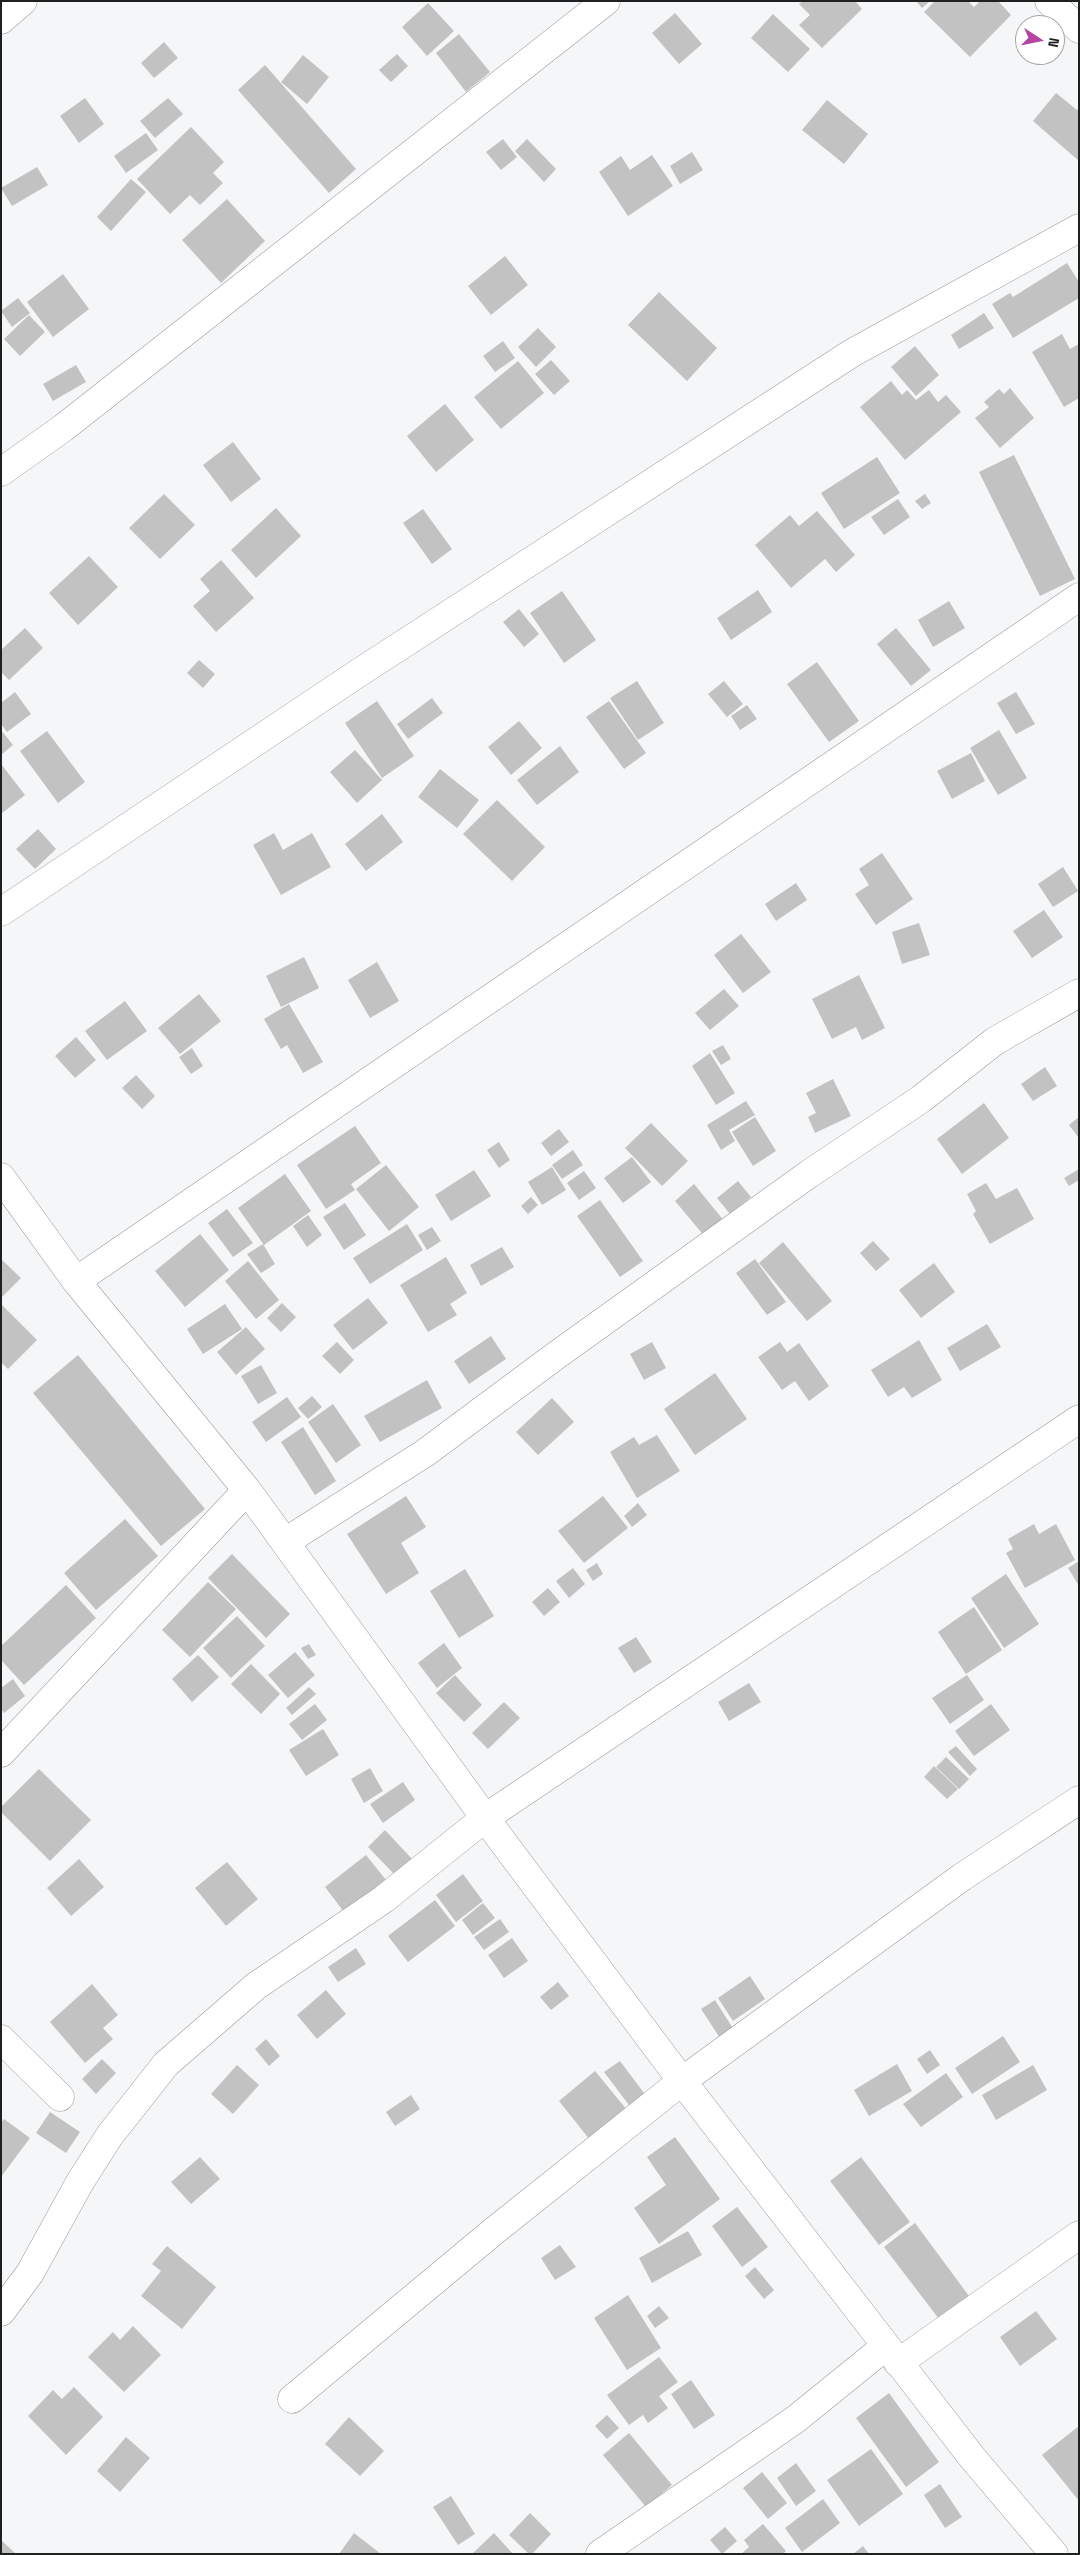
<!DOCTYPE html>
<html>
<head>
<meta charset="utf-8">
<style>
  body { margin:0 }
  #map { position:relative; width:1080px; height:2555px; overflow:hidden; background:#f5f6f7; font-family:"Space Grotesk",sans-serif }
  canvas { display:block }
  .frame { position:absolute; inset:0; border:2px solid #1f2020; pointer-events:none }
  .north { position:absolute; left:1015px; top:15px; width:50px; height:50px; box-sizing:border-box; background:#fff; border:1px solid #a5a6a6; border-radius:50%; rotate:101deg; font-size:14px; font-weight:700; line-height:20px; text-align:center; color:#1f2020 }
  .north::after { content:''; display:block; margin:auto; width:18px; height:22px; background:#b545a1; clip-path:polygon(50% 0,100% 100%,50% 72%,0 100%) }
</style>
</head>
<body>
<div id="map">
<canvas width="1080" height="2555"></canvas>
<div class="frame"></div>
<div class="north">N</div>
</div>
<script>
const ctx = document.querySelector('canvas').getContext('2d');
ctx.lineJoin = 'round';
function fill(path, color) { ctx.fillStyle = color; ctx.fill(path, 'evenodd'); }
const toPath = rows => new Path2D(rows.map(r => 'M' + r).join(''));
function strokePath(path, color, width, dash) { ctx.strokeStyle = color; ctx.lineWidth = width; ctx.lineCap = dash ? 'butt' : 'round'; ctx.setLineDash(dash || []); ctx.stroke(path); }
fill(toPath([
  [803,1,855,1,862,9,822,48,799,25,810,15,799,4],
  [916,1,930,1,922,8],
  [935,1,968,1,974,7,980,1,998,1,1011,15,970,57,924,12],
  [428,3,454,31,427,56,402,27],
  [675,13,702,44,679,64,652,33],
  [773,14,810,49,788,72,751,38],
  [459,34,490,72,466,92,436,53],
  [164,42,178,58,154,78,141,63],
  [397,54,408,66,391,82,379,70],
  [303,55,329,77,307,104,281,82],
  [265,65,356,169,329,193,238,90],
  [1056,93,1077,110,1079,108,1079,161,1033,121],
  [85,98,104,124,79,143,60,116],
  [168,98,183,114,155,138,140,121],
  [827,100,868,134,844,164,802,130],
  [191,127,224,162,213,173,223,183,200,205,190,195,170,214,137,179],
  [146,133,158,150,126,173,114,156],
  [503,139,517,157,501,170,486,152],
  [527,139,556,169,544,182,515,151],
  [692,152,703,170,680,184,670,166],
  [652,155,673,186,628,216,599,172,621,156,630,170],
  [37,167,48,185,12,206,1,188],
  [131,179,146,192,111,231,97,217],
  [227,199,265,241,221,283,182,240],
  [505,256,528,285,491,315,468,286],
  [1067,263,1079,282,1079,298,1013,338,992,304,1010,293,1013,297],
  [63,274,89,309,53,337,27,302],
  [659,292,717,348,687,381,628,325],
  [18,298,30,313,12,327,1,311],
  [984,313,994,328,959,349,951,335],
  [29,315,45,332,20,356,4,339],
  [538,328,556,347,536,367,518,347],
  [1062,334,1070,349,1079,344,1079,398,1064,407,1032,352],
  [503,341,515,358,495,372,483,356],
  [915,346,939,375,916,396,891,367],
  [551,360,570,381,554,395,535,374],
  [518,361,544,393,501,429,474,397],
  [76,365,86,382,53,401,43,384],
  [891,381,902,395,907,390,916,400,929,390,938,402,946,395,961,412,905,460,860,407],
  [1010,388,1034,418,1000,448,975,418,989,407,984,402,999,389,1004,394],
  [445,404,474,440,436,472,407,436],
  [233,442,261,479,231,502,203,465],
  [1014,455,1075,579,1040,596,979,472],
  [877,457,900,493,844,529,821,493],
  [164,494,195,525,160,559,129,528],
  [925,494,931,503,922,509,915,501],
  [898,499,910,517,884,535,871,517],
  [276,508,301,536,256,578,231,550],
  [423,509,452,549,432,564,403,523],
  [817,511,855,555,836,572,825,559,791,588,755,545,790,515,799,526],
  [89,556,118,587,78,625,49,593],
  [221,560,254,598,216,632,193,606,210,591,200,579],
  [758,590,772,612,731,640,717,618],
  [562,591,596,640,564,663,530,613],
  [949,601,965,628,933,647,918,620],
  [519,609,539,634,524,647,503,622],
  [25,628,43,648,9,680,1,672,1,650],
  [896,628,931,670,911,686,877,644],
  [199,660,215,674,203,688,187,673],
  [817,662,859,721,829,742,787,684],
  [637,681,664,723,638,740,610,698],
  [724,681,743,704,727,717,708,694],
  [15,692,31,714,7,732,1,724,1,703],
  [1016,692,1035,724,1016,734,997,703],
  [432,698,443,713,408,739,397,724],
  [377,701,414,756,382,778,345,723],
  [609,701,646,753,624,769,586,717],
  [747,705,757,719,740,730,731,716],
  [519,721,542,748,511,775,488,747],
  [1,730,13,745,1,755],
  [999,730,1027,778,998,795,970,748],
  [47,731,85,782,58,803,20,751],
  [560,746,579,772,537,805,517,780],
  [355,750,382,780,357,803,330,772],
  [971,753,985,781,952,799,937,771],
  [1,764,25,795,1,814],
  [440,769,479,800,457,828,418,797],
  [497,800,545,847,512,881,463,834],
  [382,814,403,842,366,871,345,844],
  [38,829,56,849,35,869,16,849],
  [274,833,283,850,312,833,331,867,281,895,253,845],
  [882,853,913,899,876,925,855,894,869,885,859,869],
  [1063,867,1078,891,1053,907,1038,884],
  [796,883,807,900,776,921,765,904],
  [1044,910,1063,937,1032,958,1013,931],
  [919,923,930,955,902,964,892,932],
  [741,934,771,972,743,993,714,955],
  [304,957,319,988,281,1007,266,976],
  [377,962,399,1001,370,1018,348,980],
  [859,975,885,1028,862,1040,856,1027,832,1039,812,999],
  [724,989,739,1006,710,1030,695,1013],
  [199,994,221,1021,180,1054,158,1028],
  [125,1001,147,1031,107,1060,85,1031],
  [289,1004,323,1062,303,1073,287,1045,281,1049,264,1019],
  [76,1037,96,1060,75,1078,55,1056],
  [723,1045,731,1059,721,1065,712,1051],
  [192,1048,203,1066,191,1074,179,1057],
  [710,1053,735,1093,716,1105,692,1066],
  [1045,1067,1057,1086,1033,1101,1021,1084],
  [136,1075,155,1096,142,1109,122,1088],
  [833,1079,851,1116,815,1133,808,1117,816,1113,806,1093],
  [746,1101,755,1115,729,1130,735,1141,721,1150,707,1125],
  [984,1103,1009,1138,962,1174,937,1139],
  [755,1117,776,1151,753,1166,732,1132],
  [1079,1117,1079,1138,1069,1125],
  [651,1123,688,1161,662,1186,625,1148],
  [355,1126,381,1163,351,1184,355,1190,326,1209,297,1165],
  [559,1129,569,1142,551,1156,541,1143],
  [499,1142,510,1160,499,1168,487,1150],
  [573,1150,583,1165,562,1179,552,1165],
  [632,1157,651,1182,623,1203,604,1178],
  [386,1165,419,1207,389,1231,356,1189],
  [552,1167,566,1190,542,1205,528,1182],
  [1079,1169,1079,1180,1069,1186,1064,1178],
  [474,1170,491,1196,451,1221,435,1195],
  [584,1171,596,1188,579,1200,567,1183],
  [285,1174,311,1211,264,1245,238,1208],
  [738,1181,751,1197,730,1214,717,1198],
  [986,1183,996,1199,1017,1188,1034,1219,990,1244,973,1214,976,1211,967,1194],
  [694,1184,725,1222,706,1238,675,1201],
  [531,1197,538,1205,528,1214,521,1206],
  [600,1200,643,1261,620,1277,577,1216],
  [345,1203,366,1235,344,1250,323,1217],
  [227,1209,253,1243,233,1257,208,1223],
  [308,1215,322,1235,307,1247,293,1226],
  [407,1224,423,1250,370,1284,353,1258],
  [432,1227,441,1241,427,1250,418,1235],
  [200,1234,229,1270,185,1307,155,1271],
  [873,1241,890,1259,876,1271,860,1253],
  [783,1242,832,1301,807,1321,759,1263],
  [263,1244,275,1264,261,1273,247,1254],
  [502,1247,514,1267,481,1286,470,1265],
  [446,1257,467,1293,450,1304,457,1315,428,1332,400,1285],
  [1,1259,21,1278,1,1298],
  [755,1259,786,1302,767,1315,736,1273],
  [248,1261,279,1300,256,1319,225,1281],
  [934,1263,955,1292,921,1318,899,1290],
  [368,1298,388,1323,353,1350,333,1325],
  [282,1303,296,1317,281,1332,267,1318],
  [1,1304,37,1340,8,1369,1,1362],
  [225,1304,242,1329,203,1354,187,1329],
  [987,1324,1001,1347,960,1371,947,1348],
  [246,1327,265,1349,236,1375,217,1352],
  [491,1336,506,1359,469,1384,454,1361],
  [919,1340,942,1380,912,1398,904,1387,888,1397,871,1370],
  [337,1342,354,1360,340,1374,322,1356],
  [652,1342,666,1368,644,1380,630,1354],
  [780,1342,787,1352,799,1343,829,1386,809,1401,795,1381,782,1390,758,1357],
  [78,1355,205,1509,161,1546,33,1393],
  [261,1365,277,1393,258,1404,241,1376],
  [715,1373,747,1419,695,1455,664,1409],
  [427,1380,442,1408,380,1442,364,1416],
  [312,1396,322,1407,308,1419,298,1408],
  [287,1397,301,1417,266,1442,252,1422],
  [552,1398,574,1422,538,1455,516,1432],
  [333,1404,361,1445,336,1463,308,1422],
  [303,1427,336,1481,315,1495,281,1442],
  [657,1435,680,1471,637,1498,610,1452,634,1437,639,1445],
  [406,1496,426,1527,401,1543,419,1573,386,1594,347,1534],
  [603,1496,628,1528,584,1563,558,1531],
  [638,1503,647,1515,632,1527,624,1516],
  [125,1519,158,1556,96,1610,64,1573],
  [1034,1524,1039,1534,1056,1524,1075,1560,1025,1588,1006,1553,1013,1549,1008,1539],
  [232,1554,290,1614,266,1638,208,1578],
  [1079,1561,1079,1586,1068,1568],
  [597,1563,603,1574,593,1581,586,1570],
  [573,1568,585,1584,569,1598,556,1581],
  [465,1569,494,1616,459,1638,430,1591],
  [1006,1574,1039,1624,1004,1648,971,1598],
  [208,1582,236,1609,190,1657,162,1630],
  [66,1585,96,1618,24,1685,1,1660,1,1646],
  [548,1588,560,1602,544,1616,532,1602],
  [974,1607,1002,1650,966,1674,938,1632],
  [237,1616,265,1646,231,1678,203,1648],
  [636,1637,652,1662,634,1673,618,1648],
  [444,1643,462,1668,437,1688,418,1663],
  [309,1644,316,1655,308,1659,301,1648],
  [295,1652,315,1675,288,1698,268,1675],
  [198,1655,219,1677,192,1702,172,1679],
  [251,1664,280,1694,261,1714,231,1684],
  [455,1675,482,1705,464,1722,436,1693],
  [967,1675,984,1700,950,1724,932,1698],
  [13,1679,25,1696,4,1713,1,1709,1,1688],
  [749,1683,761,1702,729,1721,718,1702],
  [309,1687,316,1694,292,1715,286,1708],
  [504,1702,520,1718,488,1749,472,1733],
  [315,1704,327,1720,302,1740,289,1724],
  [991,1704,1010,1730,974,1756,955,1731],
  [323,1729,339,1755,306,1776,289,1750],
  [956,1746,977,1769,970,1776,948,1752],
  [946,1757,969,1779,959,1789,936,1767],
  [934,1766,958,1789,947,1799,924,1777],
  [370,1768,383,1791,364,1803,351,1779],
  [39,1769,91,1820,50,1861,1,1812,1,1807],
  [403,1782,415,1800,383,1823,370,1804],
  [385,1830,412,1859,394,1874,368,1847],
  [366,1855,386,1880,344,1912,325,1887],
  [79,1859,104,1887,71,1916,47,1888],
  [227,1862,258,1899,226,1926,195,1888],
  [463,1874,483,1901,456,1922,436,1895],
  [435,1900,455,1926,408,1962,388,1936],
  [483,1903,495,1918,473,1935,462,1920],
  [500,1919,509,1932,484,1950,474,1937],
  [512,1938,528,1961,504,1978,488,1955],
  [356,1948,366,1964,338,1982,328,1967],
  [750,1976,765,1999,733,2021,718,1998],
  [558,1982,569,1996,551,2010,540,1997],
  [92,1984,118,2015,103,2028,113,2039,85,2063,50,2022],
  [326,1990,346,2014,317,2039,297,2015],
  [715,2000,734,2030,720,2038,701,2009],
  [1003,2036,1020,2062,972,2094,955,2068],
  [266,2039,280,2056,269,2066,255,2049],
  [930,2050,940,2065,927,2074,917,2059],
  [102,2059,116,2073,96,2094,82,2079],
  [620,2061,647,2097,632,2109,604,2072],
  [897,2064,912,2091,869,2116,854,2090],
  [237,2065,259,2085,233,2114,211,2094],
  [1033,2065,1047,2090,996,2120,982,2095],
  [595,2071,627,2110,590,2140,559,2101],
  [946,2073,963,2097,921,2127,903,2104],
  [411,2095,420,2109,395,2126,386,2112],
  [50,2112,80,2132,66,2153,36,2133],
  [4,2119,30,2138,1,2177,1,2123],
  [675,2137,720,2199,659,2244,634,2208,666,2185,647,2157],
  [200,2157,220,2179,191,2204,171,2182],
  [861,2157,910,2222,879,2245,830,2181],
  [737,2207,768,2247,742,2267,712,2226],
  [915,2223,969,2296,939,2319,884,2247],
  [688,2231,702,2255,652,2283,639,2258],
  [560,2245,576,2267,555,2280,541,2258],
  [167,2246,216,2287,182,2329,141,2296,161,2271,152,2264],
  [755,2267,774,2290,764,2299,745,2276],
  [628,2295,661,2348,627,2370,594,2318],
  [659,2306,669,2318,655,2328,647,2316],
  [1036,2311,1057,2339,1020,2366,1000,2337],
  [133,2326,161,2355,124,2392,88,2357,113,2332,120,2340],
  [659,2357,678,2382,659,2396,668,2408,648,2423,643,2415,629,2425,607,2395],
  [691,2380,715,2415,694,2429,671,2394],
  [74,2387,103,2417,66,2455,28,2416,53,2390,62,2399],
  [889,2393,939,2462,906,2487,856,2418],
  [607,2415,619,2428,607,2439,595,2426],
  [349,2417,384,2451,360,2476,325,2444],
  [1079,2426,1079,2501,1042,2455],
  [629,2433,672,2485,646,2507,603,2455],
  [126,2437,150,2458,120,2492,97,2471],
  [871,2449,903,2494,859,2526,827,2480],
  [796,2463,816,2491,796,2506,777,2478],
  [762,2472,787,2503,768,2519,743,2488],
  [940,2484,962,2517,945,2528,924,2495],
  [451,2496,475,2534,458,2545,433,2507],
  [823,2499,840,2523,802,2552,785,2528],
  [530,2513,551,2534,532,2554,529,2554,509,2535],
  [763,2524,786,2551,783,2554,741,2554,749,2547,744,2540],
  [725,2527,737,2541,722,2554,710,2540],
  [354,2533,381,2554,339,2554],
  [494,2533,513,2554,472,2554],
  [1,2540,16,2554,1,2554],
  [863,2546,869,2554,853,2554]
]), '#c2c2c3');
const street = toPath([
  [1049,1,1079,29],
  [1,20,23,1],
  [1,472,63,428,606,1],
  [1,912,357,674,852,353,1079,228],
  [1,1177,76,1281,247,1490,485,1818,682,2081,971,2456,1054,2554],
  [76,1281,1079,597],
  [285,1542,425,1453,554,1357,809,1174,921,1099,995,1041,1079,993],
  [1,1753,247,1490],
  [1,2039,60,2097],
  [1,2312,30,2273,80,2182,110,2135,166,2064,256,1986,384,1899,485,1818,1079,1419],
  [898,2363,1079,2235],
  [292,2399,494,2231,682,2081,962,1877,1079,1800],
  [600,2554,796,2419,886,2346]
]);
strokePath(street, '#9a9a9b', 29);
strokePath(street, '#fff', 28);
</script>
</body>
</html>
